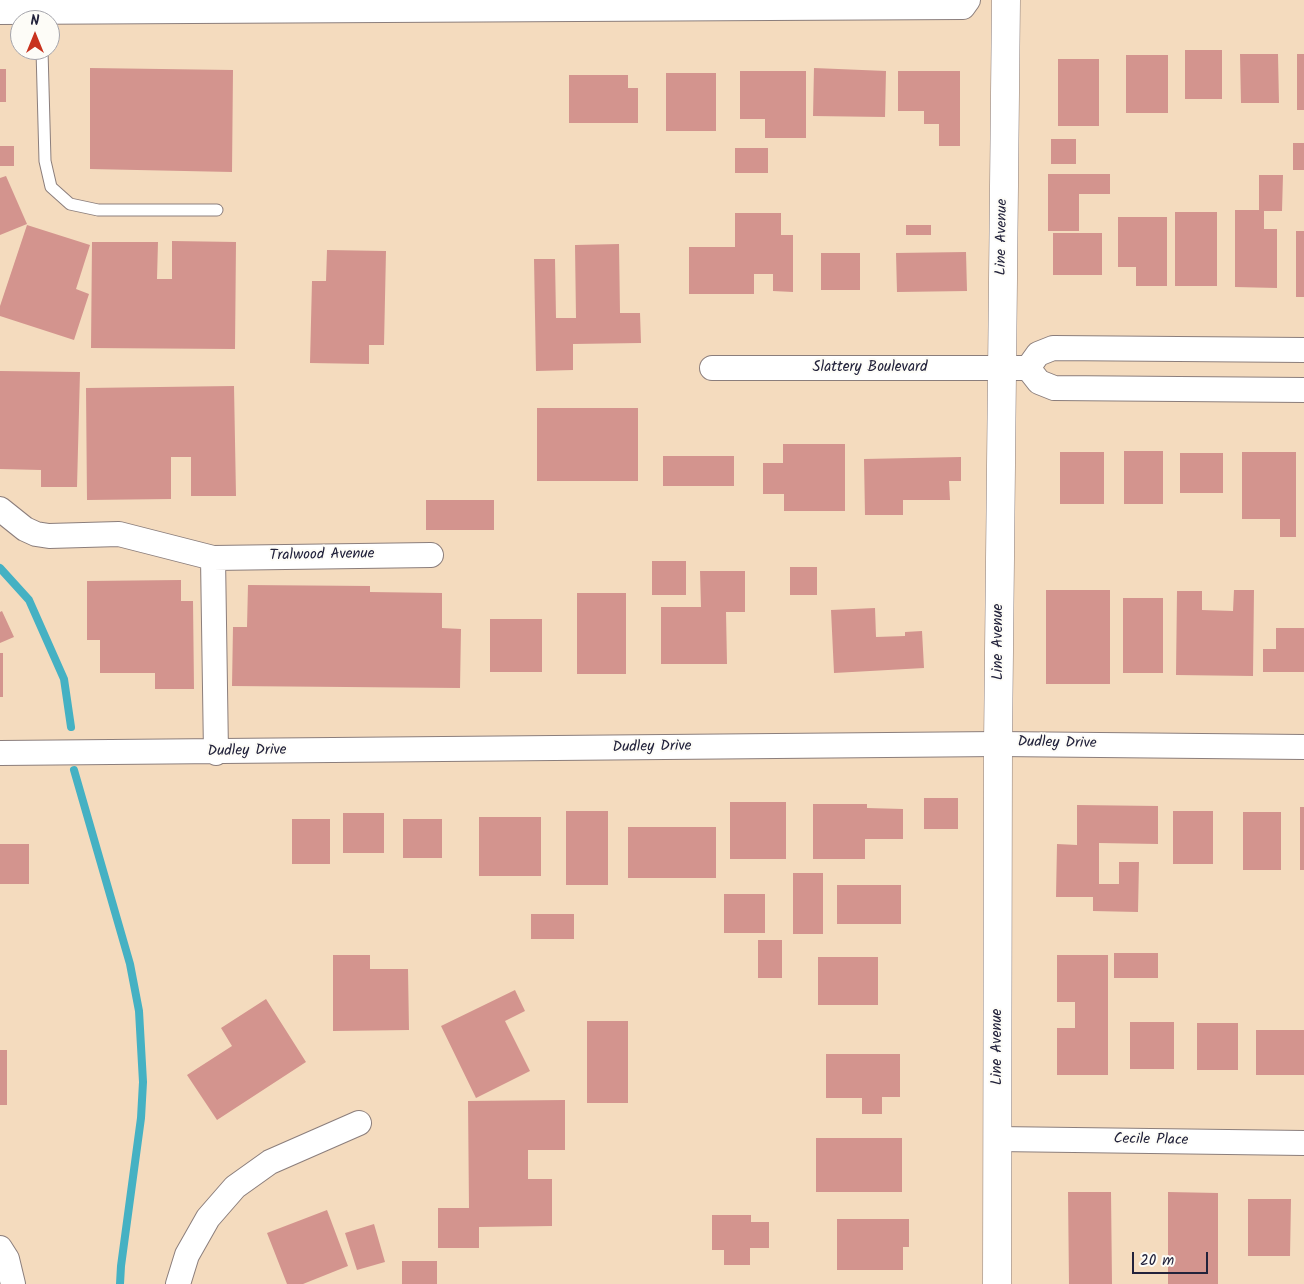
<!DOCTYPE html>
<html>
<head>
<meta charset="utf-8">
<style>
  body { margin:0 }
  #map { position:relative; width:1304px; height:1284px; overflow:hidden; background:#f4dbbe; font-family:Kalam,sans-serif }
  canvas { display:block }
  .north { position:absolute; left:10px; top:10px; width:50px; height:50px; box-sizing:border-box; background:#fdfcf7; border:1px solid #a5a5ac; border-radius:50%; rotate:0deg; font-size:14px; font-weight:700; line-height:20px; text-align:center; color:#22223b }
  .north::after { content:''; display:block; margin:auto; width:18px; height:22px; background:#c8321e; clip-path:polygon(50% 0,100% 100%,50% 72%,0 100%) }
  .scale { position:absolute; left:1132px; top:1252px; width:76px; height:22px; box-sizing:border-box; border:2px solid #22223b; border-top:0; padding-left:6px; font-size:15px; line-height:18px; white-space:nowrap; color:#22223b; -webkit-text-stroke:4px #fdfcf7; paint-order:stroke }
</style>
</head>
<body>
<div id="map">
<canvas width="1304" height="1284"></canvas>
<div class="north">N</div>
<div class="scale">20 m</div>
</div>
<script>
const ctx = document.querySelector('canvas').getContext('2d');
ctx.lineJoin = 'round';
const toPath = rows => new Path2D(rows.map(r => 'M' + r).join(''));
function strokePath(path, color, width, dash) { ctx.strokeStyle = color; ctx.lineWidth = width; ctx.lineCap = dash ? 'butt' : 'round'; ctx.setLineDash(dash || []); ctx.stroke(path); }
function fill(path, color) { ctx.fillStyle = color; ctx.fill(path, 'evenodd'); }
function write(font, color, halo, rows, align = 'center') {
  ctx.font = font + ' Kalam,sans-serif'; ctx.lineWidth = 4; ctx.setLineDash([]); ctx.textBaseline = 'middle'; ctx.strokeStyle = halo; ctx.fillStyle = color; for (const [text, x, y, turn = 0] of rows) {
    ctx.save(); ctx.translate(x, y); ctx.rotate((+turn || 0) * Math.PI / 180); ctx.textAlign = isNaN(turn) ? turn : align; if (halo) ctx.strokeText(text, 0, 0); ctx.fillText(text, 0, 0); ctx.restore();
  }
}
strokePath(toPath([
  [0,568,29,600,64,679,71,727],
  [74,770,130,964,139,1011,143,1082,141,1118,121,1266,120,1284]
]), '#45b1c3', 8);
fill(toPath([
  [1185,50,1222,50,1222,99,1185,99],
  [1240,54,1278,54,1279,103,1241,103],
  [1297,54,1304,54,1304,110,1297,110],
  [1126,55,1168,55,1168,113,1126,113],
  [1058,59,1099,59,1099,126,1058,126],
  [90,68,233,70,232,172,90,169],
  [814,68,886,71,885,117,813,116],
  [0,69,6,69,6,102,0,102],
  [740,71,806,71,806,138,765,138,765,119,740,119],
  [898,71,960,71,960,146,939,146,939,124,924,124,924,111,898,111],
  [666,73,716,73,716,131,666,131],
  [569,75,628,75,628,88,638,88,638,123,569,123],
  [1051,139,1076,139,1076,164,1051,164],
  [1293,143,1304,143,1304,170,1293,170],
  [0,146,14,146,14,166,0,166],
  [735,148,768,148,768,173,735,173],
  [1048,174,1110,174,1110,194,1079,194,1079,231,1048,231],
  [1259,175,1283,175,1282,211,1264,211,1264,229,1277,229,1277,288,1235,287,1235,210,1259,210],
  [6,176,27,224,0,235,0,178],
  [1175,212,1217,212,1217,286,1175,286],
  [735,213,781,213,781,235,793,235,793,292,773,291,773,274,754,274,754,294,689,294,689,247,735,247],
  [1118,217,1167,217,1167,286,1136,286,1136,267,1118,267],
  [27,225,90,245,76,289,89,294,74,340,0,316,0,306],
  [906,225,931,225,931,235,906,235],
  [1296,231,1304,231,1304,297,1296,297],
  [1053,233,1102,233,1102,275,1053,275],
  [172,241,236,242,235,349,91,348,92,242,158,242,157,279,172,279],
  [619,244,620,313,640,313,641,343,573,344,573,370,536,371,534,259,555,259,556,318,576,318,575,245],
  [327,250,386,251,384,345,369,345,369,364,310,363,312,281,326,281],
  [966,252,967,291,897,292,896,253],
  [821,253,860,253,860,290,821,290],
  [0,371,80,372,77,487,41,487,41,470,0,469],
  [234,386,236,496,191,496,191,457,171,457,171,499,87,500,86,388],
  [537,408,638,408,638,481,537,481],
  [783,444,845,444,845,511,784,511,784,494,763,494,763,463,783,463],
  [1124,451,1163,451,1163,504,1124,504],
  [1060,452,1104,452,1104,504,1060,504],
  [1242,452,1296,452,1296,537,1280,537,1280,519,1242,519],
  [1180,453,1223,453,1223,493,1180,493],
  [663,456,734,456,734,486,663,486],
  [961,457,961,481,949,481,950,500,903,500,903,515,865,515,864,459],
  [426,500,494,500,494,530,426,530],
  [652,561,686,561,686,595,652,595],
  [790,567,817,567,817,595,790,595],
  [700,571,745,571,745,612,726,612,727,664,661,664,661,607,701,607],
  [181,580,181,601,193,601,194,689,155,689,155,673,100,673,100,640,87,640,87,581],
  [248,585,370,586,370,592,442,593,442,628,461,629,460,688,232,686,233,627,247,627],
  [1046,590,1110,590,1110,684,1046,684],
  [1234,590,1254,590,1253,676,1176,675,1177,591,1202,591,1202,610,1233,611],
  [577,593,626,593,626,674,577,674],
  [1123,598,1163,598,1163,673,1123,673],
  [875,608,876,637,905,636,905,632,922,631,924,668,834,673,831,610],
  [2,611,14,637,0,643,0,612],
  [490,619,542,619,542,672,490,672],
  [1276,628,1304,628,1304,672,1263,672,1263,649,1276,649],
  [0,653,3,653,3,697,0,697],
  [924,798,958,798,958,829,924,829],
  [730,802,786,802,786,859,730,859],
  [813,804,867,804,867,808,903,809,903,839,865,839,865,859,813,859],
  [1077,805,1158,806,1158,844,1099,843,1099,884,1119,884,1119,862,1139,862,1138,912,1093,911,1093,897,1056,897,1057,844,1077,845],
  [1300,807,1304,807,1304,870,1300,870],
  [566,811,608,811,608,885,566,885],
  [1173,811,1213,811,1213,864,1173,864],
  [1243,812,1281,812,1281,870,1243,870],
  [343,813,384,813,384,853,343,853],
  [479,817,541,817,541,876,479,876],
  [292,819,330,819,330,864,292,864],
  [403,819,442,819,442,858,403,858],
  [628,827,716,827,716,878,628,878],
  [0,844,29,844,29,884,0,884],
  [793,873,823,873,823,934,793,934],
  [837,885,901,885,901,924,837,924],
  [724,894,765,894,765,933,724,933],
  [531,914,574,914,574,939,531,939],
  [758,940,782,940,782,978,758,978],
  [1114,953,1158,953,1158,978,1114,978],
  [333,955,370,955,370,969,408,969,409,1030,333,1031],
  [1057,955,1108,955,1108,1075,1057,1075,1057,1028,1075,1028,1075,1002,1057,1002],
  [818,957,878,957,878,1005,818,1005],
  [515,990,525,1011,505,1021,530,1071,476,1098,441,1026],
  [266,999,306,1062,217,1120,187,1075,232,1046,221,1028],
  [587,1021,628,1021,628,1103,587,1103],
  [1130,1022,1174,1022,1174,1069,1130,1069],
  [1197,1023,1238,1023,1238,1070,1197,1070],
  [1256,1030,1304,1030,1304,1075,1256,1075],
  [0,1050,7,1050,7,1105,0,1105],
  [826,1054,900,1054,900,1097,882,1097,882,1114,862,1114,862,1098,826,1098],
  [565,1100,565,1150,528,1150,528,1179,552,1179,552,1226,479,1227,479,1248,438,1248,438,1208,469,1208,468,1101],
  [816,1138,902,1138,902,1192,816,1192],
  [1068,1192,1111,1192,1112,1284,1069,1284],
  [1168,1192,1218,1193,1218,1284,1168,1284],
  [1248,1199,1291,1199,1290,1256,1248,1256],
  [327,1210,348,1266,303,1284,287,1284,267,1233],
  [712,1215,751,1215,751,1222,769,1222,769,1248,750,1248,750,1265,724,1265,724,1250,712,1250],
  [837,1219,909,1219,909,1247,903,1247,903,1270,837,1270],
  [374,1224,385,1262,357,1270,345,1233],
  [402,1261,437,1261,437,1284,402,1284]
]), '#d3948e');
const lane = toPath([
  [42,50,45,161,51,187,70,204,98,210,217,210]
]);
const street = toPath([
  [0,12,963,7,968,0],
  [712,368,1028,368],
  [1028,368,1038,354,1053,348,1304,350],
  [1028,368,1039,382,1054,388,1304,390],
  [0,509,25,529,36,534,49,536,119,534,213,558,431,555],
  [213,558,216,753],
  [0,753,998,744,1304,747],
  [997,1139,1304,1143],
  [0,1248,7,1259,13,1284],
  [178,1284,187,1255,208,1218,235,1187,270,1162,359,1123]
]);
const secondary = toPath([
  [997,1284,998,744,1006,0]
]);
strokePath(lane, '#8b7e7c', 13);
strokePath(street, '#8b7e7c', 26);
strokePath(secondary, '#8b7e7c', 29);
strokePath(lane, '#fff', 11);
strokePath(street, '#fff', 24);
strokePath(secondary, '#fff', 28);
write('15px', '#22223b', '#fdfcf7', [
  ["Line Avenue",1003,237,-89],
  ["Slattery Boulevard",870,368],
  ["Tralwood Avenue",322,556,-1],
  ["Line Avenue",999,642,-90],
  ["Dudley Drive",1057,744,1],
  ["Dudley Drive",652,748,-1],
  ["Dudley Drive",247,752,-1],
  ["Line Avenue",998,1047,-90],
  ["Cecile Place",1151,1141,1]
]);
</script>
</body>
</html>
